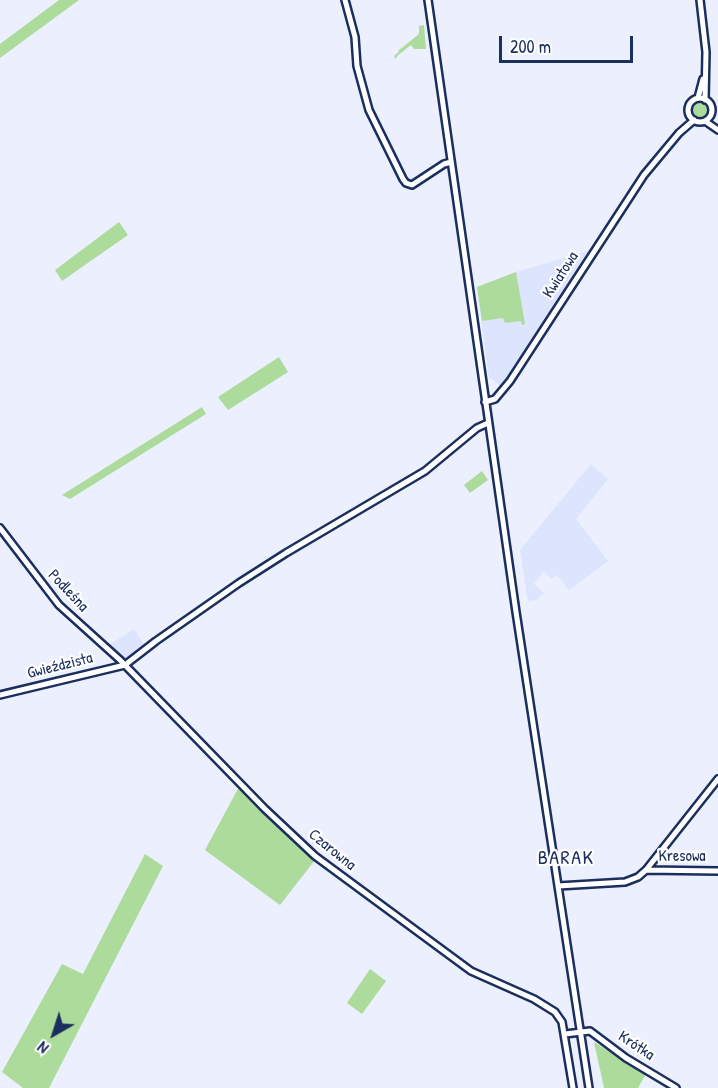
<!DOCTYPE html>
<html>
<head>
<meta charset="utf-8">
<style>
  body { margin:0 }
  #map { position:relative; width:718px; height:1088px; overflow:hidden; background:#ebeffe; font-family:"Patrick Hand",sans-serif }
  canvas { display:block }
  .north { position:absolute; left:24px; top:1004px; width:60px; height:60px; -webkit-text-stroke:4px #fff; paint-order:stroke; rotate:219deg; font-size:16px; font-weight:700; line-height:24px; text-align:center; color:#1b2f5e }
  .north::after { content:''; display:block; margin:auto; width:21px; height:27px; background:#1b2f5e; clip-path:polygon(50% 0,100% 100%,50% 72%,0 100%) }
  .scale { position:absolute; left:499px; top:36px; width:134px; height:27px; box-sizing:border-box; border:3px solid #1b2f5e; border-top:0; padding-left:8px; font-size:18px; line-height:21px; white-space:nowrap; color:#1b2f5e; -webkit-text-stroke:4px #fff; paint-order:stroke }
</style>
</head>
<body>
<div id="map">
<canvas width="718" height="1088"></canvas>
<div class="north">N</div>
<div class="scale">200 m</div>
</div>
<script>
const ctx = document.querySelector('canvas').getContext('2d');
ctx.lineJoin = 'round';
function fill(path, color) { ctx.fillStyle = color; ctx.fill(path, 'evenodd'); }
const toPath = rows => new Path2D(rows.map(r => 'M' + r).join(''));
function strokePath(path, color, width, dash) { ctx.strokeStyle = color; ctx.lineWidth = width; ctx.lineCap = dash ? 'butt' : 'round'; ctx.setLineDash(dash || []); ctx.stroke(path); }
function write(font, color, halo, rows, align = 'center') {
  ctx.font = font + ' "Patrick Hand",sans-serif'; ctx.lineWidth = 4.5; ctx.setLineDash([]); ctx.textBaseline = 'middle'; ctx.strokeStyle = halo; ctx.fillStyle = color; for (const [text, x, y, turn = 0] of rows) {
    ctx.save(); ctx.translate(x, y); ctx.rotate((+turn || 0) * Math.PI / 180); ctx.textAlign = isNaN(turn) ? turn : align; if (halo) ctx.strokeText(text, 0, 0); ctx.fillText(text, 0, 0); ctx.restore();
  }
}
fill(toPath([
  [591,250,530,346,502,387,489,377,477,287,516,272],
  [591,464,608,479,576,519,608,561,569,590,557,575,551,579,544,571,534,584,544,593,536,600,528,601,520,550],
  [134,629,145,646,126,661,109,645]
]), '#dde4fd');
fill(toPath([
  [59,0,79,0,0,58,0,44],
  [424,25,426,49,414,49,411,45,397,56,396,59,394,56,399,52,398,51,419,34,419,26],
  '691 110a9 9 0 1 1 18 0a9 9 0 1 1-18 0Z',
  [119,222,128,235,62,281,55,270],
  [516,272,525,324,522,325,521,321,505,323,503,318,482,321,477,287],
  [279,357,288,372,228,410,218,397],
  [202,407,206,414,70,499,62,495],
  [482,471,488,480,470,493,464,485],
  [240,785,315,860,280,905,205,850],
  [145,854,163,866,49,1088,23,1088,2,1072,62,964,83,974],
  [370,969,386,981,362,1014,347,1003],
  [594,1042,646,1074,638,1088,604,1088]
]), '#acdb9b');
const minor = toPath([
  [345,0,355,37,357,66,369,110,403,179,406,183,412,185,444,164,451,162],
  [428,0,516,612,589,1088],
  [700,0,706,52,705,100],
  [698,98,703,79],
  '688 110a12 12 0 1 1 24 0a12 12 0 1 1-24 0Z',
  [705,121,718,130],
  [485,402,495,399,510,381,644,175,679,133,694,120],
  [0,528,59,605,120,660,265,809,315,856,471,971,534,999,555,1012,562,1022,573,1088],
  [0,695,125,665,156,641,239,583,286,553,425,471,477,428,488,423],
  [646,870,718,871],
  [558,886,625,882,638,877,646,870,718,779],
  [565,1034,590,1031,626,1058,676,1088]
]);
strokePath(minor, '#1b2f5e', 10);
strokePath(minor, '#fff', 5);
write('16px', '#1b2f5e', '#fff', [
  ["Kwiatowa",561,275,-57],
  ["Podleśna",68,591,47],
  ["Gwieździsta",60,666,-14],
  ["Czarowna",332,850,39],
  ["Kresowa",682,857],
  ["Krótka",636,1046,33]
]);
ctx.letterSpacing = '1.5px';
write('20px', '#1b2f5e', '#fff', [
  ["BARAK",566,859]
]);
ctx.letterSpacing = '0px';
</script>
</body>
</html>
